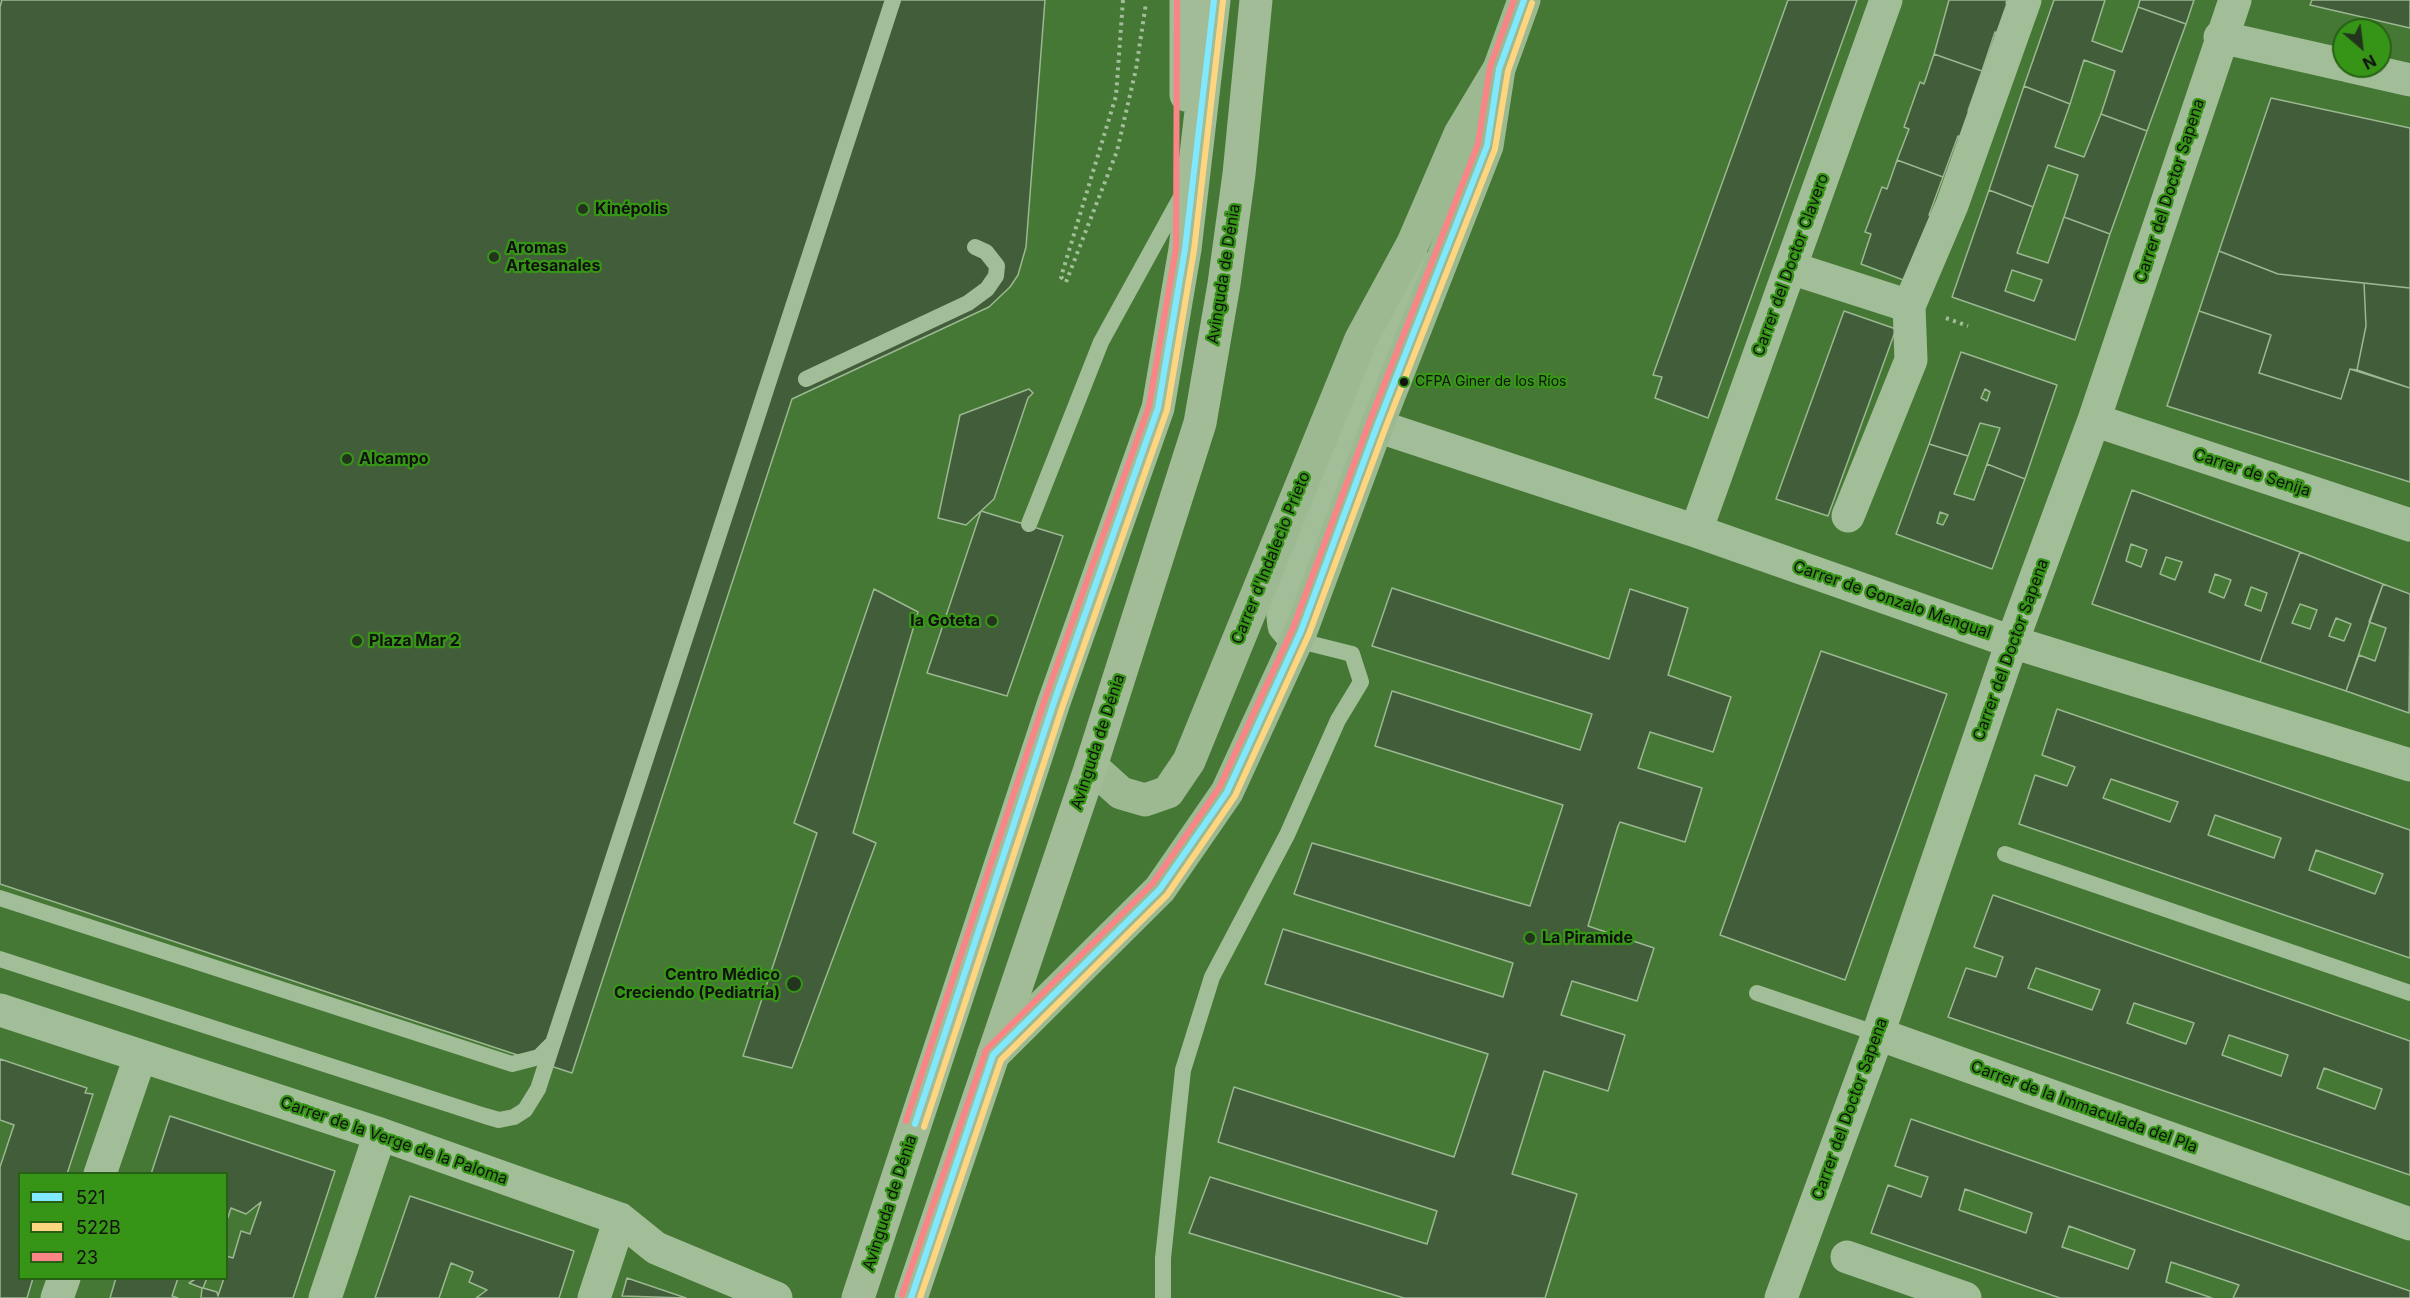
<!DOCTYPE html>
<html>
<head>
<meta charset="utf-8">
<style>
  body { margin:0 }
  #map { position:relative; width:2410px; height:1298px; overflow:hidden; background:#457834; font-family:Inter,sans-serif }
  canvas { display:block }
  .legend { position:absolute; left:18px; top:1172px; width:210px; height:108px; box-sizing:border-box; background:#369517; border:2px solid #276015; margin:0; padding:8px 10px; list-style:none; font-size:18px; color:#111 }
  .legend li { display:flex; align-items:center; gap:12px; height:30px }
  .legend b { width:30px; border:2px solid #276015 }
  .north { position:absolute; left:2332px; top:18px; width:60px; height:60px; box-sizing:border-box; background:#369517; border:2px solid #276015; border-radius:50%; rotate:152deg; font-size:16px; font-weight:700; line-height:24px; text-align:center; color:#111 }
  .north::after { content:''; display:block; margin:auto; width:21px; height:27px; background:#23351d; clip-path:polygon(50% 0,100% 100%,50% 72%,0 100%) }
</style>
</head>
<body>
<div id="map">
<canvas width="2410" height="1298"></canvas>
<ul class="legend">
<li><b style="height:8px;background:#80e8ff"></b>521</li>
<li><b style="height:8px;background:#ffd580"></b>522B</li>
<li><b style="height:8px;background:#f98587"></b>23</li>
</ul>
<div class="north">N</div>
</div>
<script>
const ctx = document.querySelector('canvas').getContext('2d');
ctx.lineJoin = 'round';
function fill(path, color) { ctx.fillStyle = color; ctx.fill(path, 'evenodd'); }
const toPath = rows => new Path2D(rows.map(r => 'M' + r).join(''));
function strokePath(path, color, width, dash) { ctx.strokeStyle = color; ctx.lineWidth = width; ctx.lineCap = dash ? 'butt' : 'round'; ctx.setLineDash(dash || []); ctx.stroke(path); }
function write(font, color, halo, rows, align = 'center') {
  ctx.font = font + ' Inter,sans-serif'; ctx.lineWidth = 4.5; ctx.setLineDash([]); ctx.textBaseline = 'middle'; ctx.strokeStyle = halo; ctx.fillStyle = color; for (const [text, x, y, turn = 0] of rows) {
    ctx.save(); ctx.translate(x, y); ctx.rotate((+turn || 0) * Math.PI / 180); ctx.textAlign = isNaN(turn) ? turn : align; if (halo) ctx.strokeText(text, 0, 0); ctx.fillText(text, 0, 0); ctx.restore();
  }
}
const building = toPath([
  [2,0,1045,0,1026,247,1018,275,1010,287,989,307,792,399,572,1073,0,884,0,7,2,0],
  [1788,0,1857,0,1708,418,1655,398,1662,377,1653,375,1788,0],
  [1949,0,2007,0,2006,3,2015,7,2005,36,1995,32,1982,71,1934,54,1949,0],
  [2054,0,2105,0,2092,41,2122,52,2138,7,2186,24,2147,131,2101,114,2115,71,2084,60,2070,104,2024,86,2054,0],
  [2140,0,2194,0,2186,24,2138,7,2140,0],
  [2312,0,2410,0,2410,28,2310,5,2312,0],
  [1934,54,1982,71,1968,111,1976,114,1968,140,1958,136,1943,177,1897,160,1909,129,1904,127,1920,82,1924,84,1934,54],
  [2024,86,2070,104,2055,147,2084,157,2101,114,2147,131,2110,234,2064,217,2078,175,2048,165,2033,207,1989,190,2024,86],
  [2271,98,2410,128,2410,288,2278,274,2219,251,2271,98],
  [1897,160,1943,177,1929,215,1940,218,1906,281,1861,264,1871,234,1865,232,1882,187,1887,189,1897,160],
  [1989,190,2033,207,2017,253,2048,263,2064,217,2110,234,2075,340,1952,297,1989,190],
  [2012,270,2042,280,2034,301,2005,291,2012,270],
  [2219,251,2278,274,2364,283,2366,326,2357,370,2350,369,2341,399,2259,373,2271,335,2199,311,2219,251],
  [2364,283,2410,288,2410,388,2357,370,2366,326,2364,283],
  [1844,311,1896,329,1828,516,1776,499,1844,311],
  [2199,311,2271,335,2259,373,2341,399,2350,369,2410,388,2410,482,2167,406,2199,311],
  [1961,352,2057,385,2025,479,1987,464,2000,428,1980,423,1968,456,1929,444,1961,352],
  [1985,389,1990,392,1987,401,1981,398,1985,389],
  [1029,389,1033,393,1028,398,994,499,966,525,938,518,960,415,1029,389],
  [1929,444,1968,456,1954,494,1974,500,1987,464,2025,479,1992,569,1896,534,1929,444],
  [1940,512,1948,515,1943,525,1937,523,1940,512],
  [2132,490,2300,552,2260,662,2092,604,2132,490],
  [2131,544,2147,550,2141,567,2126,561,2131,544],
  [2166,557,2182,562,2175,580,2160,574,2166,557],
  [2215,574,2231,580,2224,598,2209,592,2215,574],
  [2251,587,2267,593,2261,611,2245,605,2251,587],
  [981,511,1063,536,1007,696,927,673,981,511],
  [2300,552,2383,584,2346,691,2260,662,2300,552],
  [2300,604,2317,610,2310,629,2292,623,2300,604],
  [2336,618,2351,624,2344,641,2329,636,2336,618],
  [2383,584,2410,594,2409,713,2346,691,2359,655,2375,661,2386,628,2369,622,2383,584],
  [1392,588,1609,659,1630,589,1688,608,1668,675,1731,697,1713,752,1650,732,1638,768,1702,788,1685,842,1620,822,1618,826,1588,926,1654,948,1637,1001,1572,981,1561,1015,1625,1035,1608,1091,1544,1071,1512,1174,1577,1194,1545,1298,1404,1298,1189,1233,1210,1177,1427,1244,1437,1211,1218,1142,1234,1087,1454,1157,1488,1054,1265,984,1283,929,1503,997,1513,963,1294,894,1312,843,1530,906,1562,808,1563,805,1375,746,1392,691,1580,750,1592,714,1372,646,1392,588],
  [874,589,918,612,853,833,876,843,792,1068,743,1056,817,833,794,823,874,589],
  [1821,651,1947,694,1845,980,1720,935,1821,651],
  [2057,709,2410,830,2410,958,2019,824,2035,775,2067,786,2075,767,2042,755,2057,709],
  [2111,779,2178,802,2170,822,2103,798,2111,779],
  [2215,815,2281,838,2274,858,2208,835,2215,815],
  [2316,850,2383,874,2375,894,2309,870,2316,850],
  [1993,895,2410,1041,2410,1175,1948,1017,1966,968,1996,977,2003,957,1974,947,1993,895],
  [2036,968,2100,990,2092,1010,2028,988,2036,968],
  [2134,1003,2194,1023,2186,1044,2127,1023,2134,1003],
  [2229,1035,2288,1055,2281,1076,2222,1055,2229,1035],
  [2324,1068,2382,1089,2375,1109,2317,1088,2324,1068],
  [0,1059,87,1088,85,1093,93,1094,67,1174,20,1174,20,1278,33,1278,27,1298,0,1298,0,1167,14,1125,0,1120,0,1059],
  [170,1116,335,1171,293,1298,201,1298,202,1288,189,1283,197,1278,207,1278,203,1288,217,1292,218,1296,224,1278,226,1278,226,1256,233,1258,241,1231,250,1234,261,1202,246,1214,231,1208,226,1223,226,1174,151,1174,170,1116],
  [1911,1119,2410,1291,2410,1298,2233,1298,2239,1285,2171,1262,2166,1282,2212,1298,2060,1298,1871,1233,1888,1185,1921,1197,1928,1177,1895,1166,1911,1119],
  [1965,1189,2032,1213,2026,1233,1959,1210,1965,1189],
  [2069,1226,2135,1250,2128,1269,2062,1247,2069,1226],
  [410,1196,574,1251,559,1298,476,1298,487,1290,469,1282,473,1272,451,1263,439,1298,375,1298,410,1196],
  [116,1278,178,1278,172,1296,178,1298,110,1298,116,1278],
  [627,1278,686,1298,622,1296,627,1278]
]);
fill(building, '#425d39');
strokePath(building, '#9bb892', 1.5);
strokePath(toPath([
  [1123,0,1116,96,1061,277,1066,282,1117,151,1136,69,1146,3],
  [1946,318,1968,326]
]), '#a2be98', 4, [3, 4.5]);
strokePath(toPath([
  [806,379,968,303,987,289,996,276,997,266,986,252,975,247],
  [1029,524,1101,342,1183,193],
  [2005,854,2410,993],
  [0,898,512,1064,539,1057,551,1045],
  [0,959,485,1116,499,1120,514,1117,525,1110,538,1089,893,0],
  [1757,993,1878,1034],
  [1163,1298,1163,1258,1183,1070,1212,977,1287,835,1338,720,1361,682,1352,654,1296,640]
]), '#a2be98', 16);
strokePath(toPath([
  [2220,37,2344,65],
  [2348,66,2410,80],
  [1791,268,1909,306],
  [2094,420,2410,525],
  [1377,426,1696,531,2012,642,2410,765],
  [1848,516,1911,360,1909,306,1952,205,2025,0],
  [1696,531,1886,0],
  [1296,640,1284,626,1282,607,1362,419,1398,319,1411,254],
  [0,1010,380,1134,620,1219,656,1248,776,1298],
  [1878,1034,2410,1224],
  [100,1174,140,1057],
  [1847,1257,1965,1298],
  [57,1298,64,1278],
  [325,1298,380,1134],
  [594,1298,620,1219],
  [1781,1298,1878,1034,2012,642,2094,420,2235,0]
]), '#a2be98', 33);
strokePath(toPath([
  [1091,766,1121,793,1145,800,1168,792,1189,761,1361,339,1413,243,1460,134,1499,69,1524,0],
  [993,1055,1160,889,1227,792,1301,631,1377,426,1487,146,1499,69]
]), '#9cb992', 33);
strokePath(toPath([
  [1186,95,1186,0],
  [858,1298,1054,702,1158,408,1185,249,1214,0],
  [911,1298,1091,766,1200,423,1224,284,1239,174,1256,0]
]), '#a1bc97', 33);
strokePath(toPath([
  [915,1124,1054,702,1158,408,1185,249,1214,0],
  [911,1298,993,1055,1160,889,1227,792,1301,631,1377,426,1487,146,1499,69,1524,0]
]), '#80e8ff', 6);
strokePath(toPath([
  [924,1127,1063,705,1167,410,1194,250,1223,1],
  [920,1298,1001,1060,1167,895,1235,796,1309,634,1385,429,1495,149,1508,71,1532,3]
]), '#ffd580', 6);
strokePath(toPath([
  [906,1121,1045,699,1149,406,1176,248,1177,0],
  [902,1295,986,1050,1153,883,1219,788,1293,628,1369,423,1478,144,1490,67,1514,0]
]), '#f98587', 6);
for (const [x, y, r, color] of [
  [583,209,6,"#23351d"],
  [494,257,6,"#23351d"],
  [1404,382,5,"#111"],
  [347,459,6,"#23351d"],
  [992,621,6,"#23351d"],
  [357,641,6,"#23351d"],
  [1530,938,6,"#23351d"],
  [794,984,8,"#23351d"]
]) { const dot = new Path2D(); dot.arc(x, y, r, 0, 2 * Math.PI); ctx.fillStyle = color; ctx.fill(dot); strokePath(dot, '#369517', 2); }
write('14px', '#111', '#369517', [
  ["CFPA Giner de los Ríos",1415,382]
], 'left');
write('16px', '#111', '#369517', [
  ["Carrer del Doctor Sapena",2170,191,-72],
  ["Carrer del Doctor Clavero",1791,265,-70],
  ["Avinguda de Dénia",1224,274,-81],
  ["Carrer de Senija",2252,473,18],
  ["Carrer d'Indalecio Prieto",1271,558,-68],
  ["Carrer de Gonzalo Mengual",1892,600,19],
  ["Carrer del Doctor Sapena",2011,650,-70],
  ["Avinguda de Dénia",1098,742,-72],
  ["Carrer de la Immaculada del Pla",2084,1107,20],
  ["Carrer del Doctor Sapena",1850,1109,-70],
  ["Carrer de la Verge de la Paloma",394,1141,19],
  ["Avinguda de Dénia",890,1203,-72]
]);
write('bold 16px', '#111', '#369517', [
  ["Kinépolis",595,209],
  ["Aromas",506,248],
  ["Artesanales",506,266],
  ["Alcampo",359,459],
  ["la Goteta",980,621,"right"],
  ["Plaza Mar 2",369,641],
  ["La Piramide",1542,938],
  ["Centro Médico",780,975,"right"],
  ["Creciendo (Pediatría)",780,993,"right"]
], 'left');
</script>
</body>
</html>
